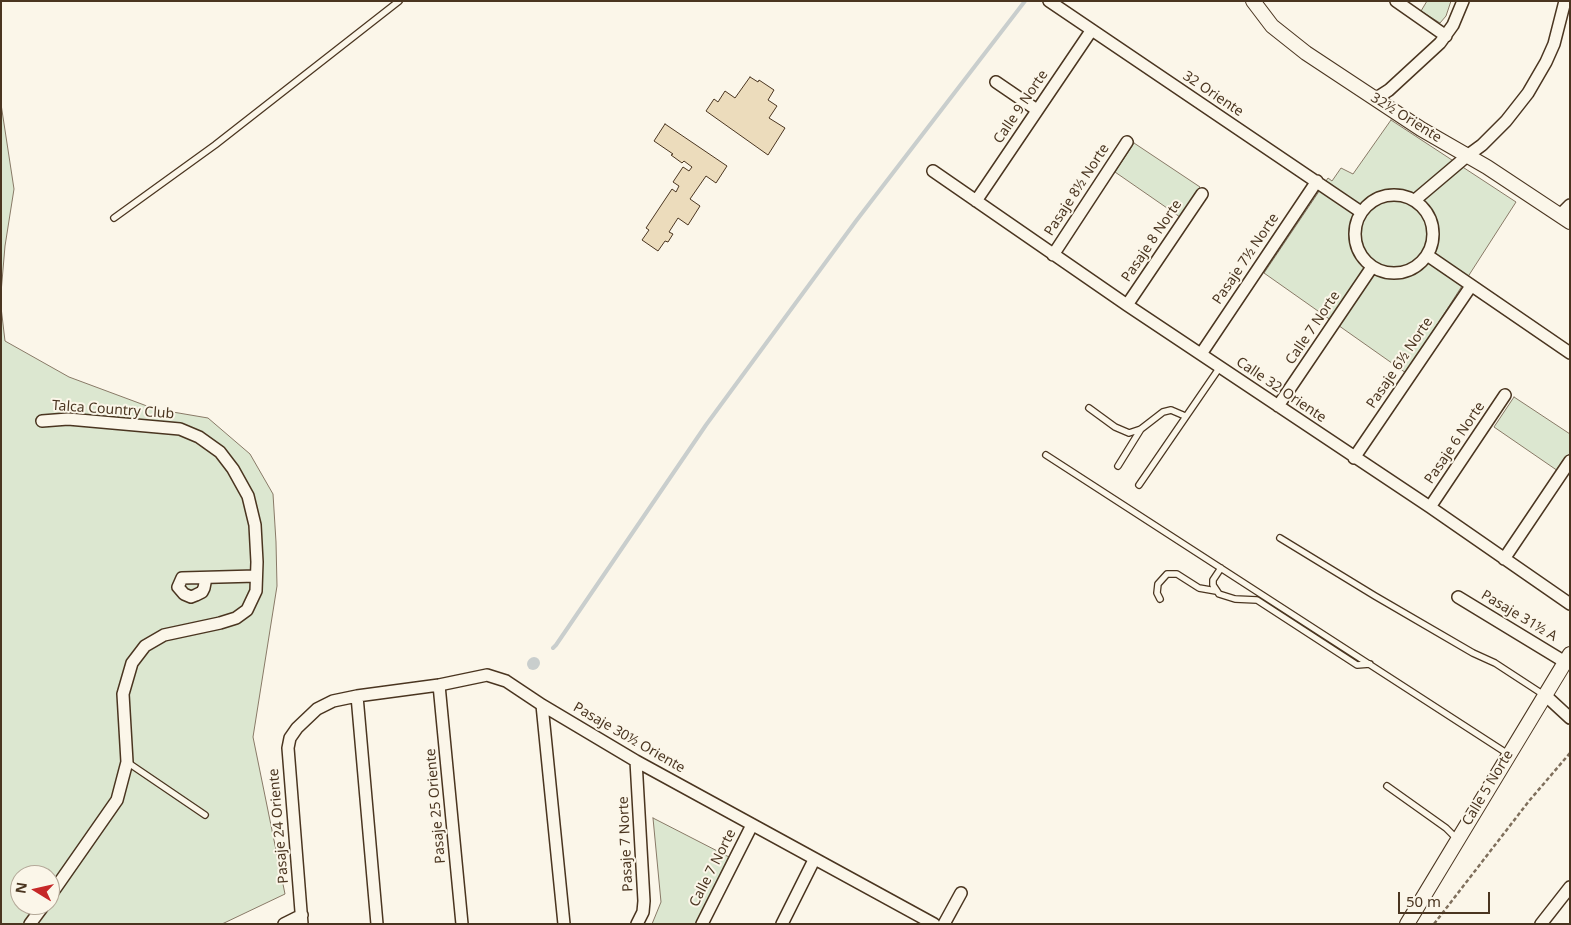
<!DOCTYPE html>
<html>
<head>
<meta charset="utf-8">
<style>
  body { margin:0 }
  #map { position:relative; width:1571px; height:925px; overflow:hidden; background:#fbf6e9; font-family:"Noto Sans",sans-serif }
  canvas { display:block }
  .frame { position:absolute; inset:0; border:2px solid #4a3520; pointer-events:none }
  .north { position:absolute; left:10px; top:865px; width:50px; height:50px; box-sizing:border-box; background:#fbf6e9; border:1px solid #b4a999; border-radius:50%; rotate:279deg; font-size:14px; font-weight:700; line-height:20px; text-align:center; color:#4a3520 }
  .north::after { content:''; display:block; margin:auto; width:18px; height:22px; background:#c62828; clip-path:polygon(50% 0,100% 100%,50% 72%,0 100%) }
  .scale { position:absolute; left:1398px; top:892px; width:92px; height:22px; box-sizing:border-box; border:2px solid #4a3520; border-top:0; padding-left:6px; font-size:15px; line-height:18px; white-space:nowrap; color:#4a3520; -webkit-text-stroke:4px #fbf6e9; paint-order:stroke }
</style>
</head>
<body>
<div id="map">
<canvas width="1571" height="925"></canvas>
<div class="frame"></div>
<div class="north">N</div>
<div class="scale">50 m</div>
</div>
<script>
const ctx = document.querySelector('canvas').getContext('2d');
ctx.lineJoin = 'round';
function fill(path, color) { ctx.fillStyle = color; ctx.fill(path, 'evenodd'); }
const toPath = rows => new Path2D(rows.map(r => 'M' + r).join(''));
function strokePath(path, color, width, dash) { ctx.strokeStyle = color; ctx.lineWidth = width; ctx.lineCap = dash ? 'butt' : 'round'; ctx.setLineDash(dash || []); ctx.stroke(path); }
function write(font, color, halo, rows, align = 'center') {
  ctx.font = font + ' "Noto Sans",sans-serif'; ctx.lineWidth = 4; ctx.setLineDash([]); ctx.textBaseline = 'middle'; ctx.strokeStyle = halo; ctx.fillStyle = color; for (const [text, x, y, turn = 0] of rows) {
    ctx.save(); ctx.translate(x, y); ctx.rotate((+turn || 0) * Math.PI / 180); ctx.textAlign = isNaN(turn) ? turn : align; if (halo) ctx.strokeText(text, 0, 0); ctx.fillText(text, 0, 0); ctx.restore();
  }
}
const green = toPath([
  [1427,1,1451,1,1446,16,1440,23,1421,11,1427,1],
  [1,104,14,189,5,246,1,293,1,104],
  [1391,120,1516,202,1406,373,1264,273,1328,178,1332,181,1341,168,1353,174,1391,120],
  [1134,143,1200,187,1180,217,1115,172,1134,143],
  [1,307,5,341,69,377,155,409,208,418,250,454,273,494,276,542,277,586,253,737,285,894,222,924,1,924,1,307],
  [20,875,50,875,50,905,20,905,20,875],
  [1514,397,1570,434,1570,453,1558,471,1494,427,1514,397],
  [653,818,729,857,698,924,652,924,661,902,653,818]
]);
fill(green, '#dce7d0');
strokePath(green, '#887966', 1);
strokePath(toPath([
  [553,648,556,645,706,425,856,221,1025,1]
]), '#c9cecd', 4);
strokePath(toPath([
  [533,664,534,663]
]), '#c9cecd', 12);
const building = toPath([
  [750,77,758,82,759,80,774,90,768,100,777,106,769,118,785,128,768,155,706,111,714,99,718,102,725,91,735,98,750,77],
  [665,124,727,166,716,183,706,176,690,199,700,206,688,225,678,218,669,232,673,234,668,242,665,241,658,251,642,240,649,230,646,228,672,189,676,192,679,186,673,182,683,167,689,171,692,167,684,161,682,163,671,155,673,154,654,141,665,124]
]);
fill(building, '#ecdcbc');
strokePath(building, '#4a3520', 1);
const service = toPath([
  [114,218,215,145,399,1],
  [1089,408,1115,427,1129,433,1141,429,1163,412,1171,410,1185,416],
  [1046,455,1508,754],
  [1118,466,1141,429],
  [1139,485,1220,367],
  [1280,538,1375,596,1473,653,1495,663,1544,695],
  [1221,568,1213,580,1213,585,1219,594,1235,599,1257,600,1357,665,1370,664],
  [1160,599,1157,593,1158,584,1167,574,1177,574,1199,588,1216,591],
  [127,762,205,815],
  [1387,786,1446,828,1457,839]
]);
const minor = toPath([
  [1049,1,1361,212],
  [1396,1,1446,36],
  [996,82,1037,110],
  [1375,99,1389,90,1440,43,1453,25,1463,1],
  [933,171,1127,305,1430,507,1570,604],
  '1355 234a39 39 0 1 1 78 0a39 39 0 1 1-78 0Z',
  [1415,200,1467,156,1482,145,1506,121,1528,93,1546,62,1554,44,1565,1],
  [976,201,1091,31],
  [1560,215,1570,205],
  [1053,255,1127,142],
  [1427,255,1570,353],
  [1127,305,1202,194],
  [1201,354,1317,181],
  [1278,406,1372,267],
  [42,421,68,419,180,429,199,437,220,452,233,469,248,496,255,525,257,562,256,591,247,610,236,618,220,623,164,635,145,646,132,663,123,694,127,762,117,800,50,896],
  [1354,458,1471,286],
  [1430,507,1505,395],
  [1504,559,1570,461],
  [206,578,204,588,202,592,196,595,191,597,184,594,178,587,182,578,256,576],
  [1458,597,1565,662],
  [439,685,462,924],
  [1545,695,1570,718],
  [357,696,377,924],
  [542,705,564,924],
  [636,761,644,901,643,912,637,924],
  [30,924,44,905],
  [284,924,302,915],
  [302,924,288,748,290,738,297,728,317,709,333,701,357,696,439,685,487,675,506,681,542,705,636,761,934,924],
  [702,924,752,825],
  [782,924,814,860],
  [944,924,961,893],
  [1541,924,1570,887]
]);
const tertiary = toPath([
  [1253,1,1272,26,1306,53,1421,129,1487,167,1570,222],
  [1407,924,1570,654]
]);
strokePath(service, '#4a3520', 8);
strokePath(minor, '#4a3520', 14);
strokePath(tertiary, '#4a3520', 16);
strokePath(toPath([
  [1434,924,1529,801,1570,753]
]), '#7f6f5c', 2.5, [4, 2.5]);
strokePath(service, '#fbf6e9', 5.5);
strokePath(minor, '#fbf6e9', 11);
strokePath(tertiary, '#fbf6e9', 14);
write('14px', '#4a3520', '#fbf6e9', [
  ["32 Oriente",1213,94,34],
  ["Calle 9 Norte",1021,107,-56],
  ["32½ Oriente",1406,118,32],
  ["Pasaje 8½ Norte",1077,190,-57],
  ["Pasaje 8 Norte",1152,241,-56],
  ["Pasaje 7½ Norte",1246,259,-56],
  ["Calle 7 Norte",1313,328,-56],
  ["Pasaje 6½ Norte",1400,363,-56],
  ["Calle 32 Oriente",1281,390,34],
  ["Talca Country Club",113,410,4],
  ["Pasaje 6 Norte",1455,443,-56],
  ["Pasaje 31½ A",1519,616,31],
  ["Pasaje 30½ Oriente",629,738,30],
  ["Calle 5 Norte",1488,788,-59],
  ["Pasaje 25 Oriente",436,806,-95],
  ["Pasaje 24 Oriente",279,826,-95],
  ["Pasaje 7 Norte",626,844,-93],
  ["Calle 7 Norte",713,868,-63]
]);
</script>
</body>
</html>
